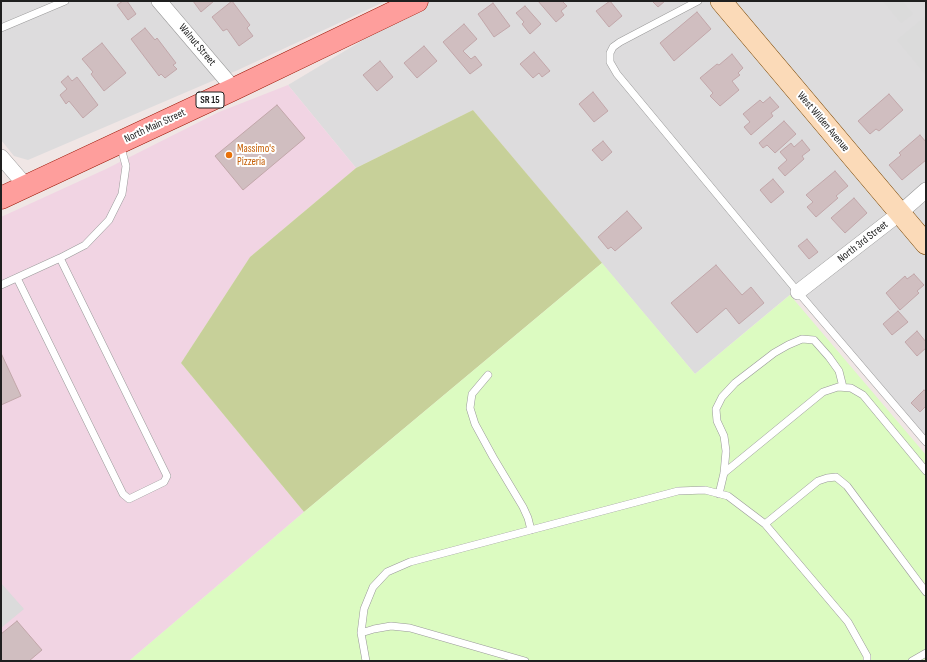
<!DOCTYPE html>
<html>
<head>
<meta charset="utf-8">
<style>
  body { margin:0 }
  #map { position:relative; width:927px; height:662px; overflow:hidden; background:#f0e6e5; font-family:"Sofia Sans Condensed",sans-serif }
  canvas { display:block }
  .frame { position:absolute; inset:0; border:2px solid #1f1f1f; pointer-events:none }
</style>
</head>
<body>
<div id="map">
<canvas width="927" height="662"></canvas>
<div class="frame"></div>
</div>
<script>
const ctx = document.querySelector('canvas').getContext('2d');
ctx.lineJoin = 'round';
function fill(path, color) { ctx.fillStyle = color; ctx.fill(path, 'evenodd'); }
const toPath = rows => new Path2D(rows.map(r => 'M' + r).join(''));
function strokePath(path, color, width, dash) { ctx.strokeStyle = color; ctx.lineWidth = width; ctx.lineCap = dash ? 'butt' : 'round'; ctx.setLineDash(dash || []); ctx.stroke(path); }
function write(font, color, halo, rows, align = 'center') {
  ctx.font = font + ' "Sofia Sans Condensed",sans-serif'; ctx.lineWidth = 4; ctx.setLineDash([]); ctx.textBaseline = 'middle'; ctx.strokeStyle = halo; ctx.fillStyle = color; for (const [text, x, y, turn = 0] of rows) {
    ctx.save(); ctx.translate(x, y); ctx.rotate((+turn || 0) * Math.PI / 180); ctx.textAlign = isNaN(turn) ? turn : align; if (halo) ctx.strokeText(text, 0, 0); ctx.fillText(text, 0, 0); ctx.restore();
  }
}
fill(toPath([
  [1,1,386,1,238,70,28,160,14,156,1,140],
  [428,1,926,1,926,438,798,288,695,374,473,110,356,168,288,85]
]), '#dddcdd');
fill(toPath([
  [288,85,356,168,250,257,181,363,304,512,129,661,1,661,1,217,106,169,219,112]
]), '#f1d4e3');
fill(toPath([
  [473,110,602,263,304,512,181,363,250,257,356,168]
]), '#c7d099');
fill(toPath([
  [602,263,695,374,790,295,926,455,926,661,129,661,304,512]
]), '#dcfbc1');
fill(toPath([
  [883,1,902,1,913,14,901,23],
  [926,16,926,75,897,40],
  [1,583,24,609,1,628]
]), '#dbdbdb');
const building = toPath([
  [123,1,127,1,136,14,128,20,117,5,123,1],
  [193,1,214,1,201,12,193,1],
  [232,1,250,25,247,28,253,36,239,46,227,29,223,31,212,17,232,1],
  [538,1,562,1,567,6,561,11,564,15,556,22,538,1],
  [610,1,622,16,609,27,596,11,610,1],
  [652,1,665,1,658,7,652,1],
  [493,3,510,26,494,37,478,14,493,3],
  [525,6,541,24,530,34,522,24,524,22,516,13,525,6],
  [697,12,711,29,674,61,660,43,697,12],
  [464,24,477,39,463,51,471,59,475,56,482,65,470,74,443,42,464,24],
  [145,28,155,40,157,38,176,63,173,65,177,69,165,78,161,74,159,76,131,39,145,28],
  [102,43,126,73,104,91,91,74,93,72,82,59,102,43],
  [424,46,437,61,417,78,404,63,424,46],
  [534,52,550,71,542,77,539,73,533,78,520,64,534,52],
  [732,54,743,68,738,73,740,75,732,81,739,90,720,106,710,96,713,93,700,78,717,64,719,65,732,54],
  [380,61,393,77,377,91,363,75,380,61],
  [68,76,72,81,77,77,98,105,83,118,69,101,66,104,60,95,67,89,61,82,68,76],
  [593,92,608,111,594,122,579,104,593,92],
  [889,94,903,110,879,131,876,129,870,134,858,121,889,94],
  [770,97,779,107,771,113,773,116,751,135,744,127,750,122,743,114,760,100,763,103,770,97],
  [277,105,305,138,243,190,215,156,277,105],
  [784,121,796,134,775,153,767,145,763,148,759,143,784,121],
  [920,135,926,142,926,160,902,180,889,165,901,155,899,153,920,135],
  [802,140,810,150,802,156,804,159,785,176,778,168,787,160,780,152,791,143,794,147,802,140],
  [603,141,612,152,602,161,592,150,603,141],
  [835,171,848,186,836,196,838,198,816,217,807,207,813,202,806,195,835,171],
  [773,179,784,192,771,203,760,190,773,179],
  [854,198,867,213,845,233,831,218,854,198],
  [627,211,642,228,615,251,611,247,608,249,598,237,627,211],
  [807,239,818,252,809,259,798,246,807,239],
  [716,265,742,295,751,287,764,303,739,324,726,308,697,333,671,303,716,265],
  [914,274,924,285,917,291,919,293,900,310,886,293,905,276,907,279,914,274],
  [898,311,908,322,892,335,883,324,898,311],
  [917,331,926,342,926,348,917,356,905,342,917,331],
  [1,353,21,396,1,405,1,353],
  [924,390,926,392,926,406,920,412,911,403,924,390],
  [17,621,42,650,29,661,1,661,1,634,17,621]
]);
fill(building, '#d0bec0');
strokePath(building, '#c2a7aa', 1);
const lane = toPath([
  [698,1,620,42,613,47,610,53,610,62,617,74,798,292,926,442],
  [1,28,65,1],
  [17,278,123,494,129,499,164,482,167,476,60,258],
  [1,285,60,258,85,245,109,220,122,194,126,166,120,144],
  [488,375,472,394,470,408,475,424,493,457,523,507,528,518,531,530],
  [724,473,823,392,838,387,851,388,863,395,926,471],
  [719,494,724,473,726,451,724,436,717,421,716,409,722,397,735,383,774,353,788,345,802,339,814,340,829,357,839,371,843,387],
  [765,524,818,481,827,478,836,477,847,486,926,592],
  [361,633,374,629,391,626,410,628,525,661],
  [366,661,361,633,364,609,373,587,387,572,410,562,678,491,705,490,728,496,765,524,848,622,867,656,867,661],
  [912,661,926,653]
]);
const street = toPath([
  [159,1,234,89],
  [1,157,26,186],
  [798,292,900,213,926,190]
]);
const secondary = toPath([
  [721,1,926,244]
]);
const primary = toPath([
  [1,198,234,89,417,1]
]);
strokePath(lane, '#999', 8);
strokePath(street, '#999', 16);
strokePath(secondary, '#7a4602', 22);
strokePath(primary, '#9a1300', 23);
strokePath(lane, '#fff', 7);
strokePath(street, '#fff', 15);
strokePath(secondary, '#fbdab8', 21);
strokePath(primary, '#fe9e9c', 22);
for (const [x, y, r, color] of [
  [229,155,4,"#e8710a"]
]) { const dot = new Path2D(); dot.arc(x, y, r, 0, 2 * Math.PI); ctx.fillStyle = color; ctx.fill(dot); strokePath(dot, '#fff', 1.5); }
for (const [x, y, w] of [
  [210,100,28]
]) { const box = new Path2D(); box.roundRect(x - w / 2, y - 8, w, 16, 3); ctx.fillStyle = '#fff'; ctx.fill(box); strokePath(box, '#1f1f1f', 1); }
write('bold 10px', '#1f1f1f', null, [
  ["SR 15",210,100]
]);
write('11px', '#1f1f1f', '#fff', [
  ["Walnut Street",197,45,50],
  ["West Wilden Avenue",823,122,50],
  ["North Main Street",155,126,-25],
  ["North 3rd Street",863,242,-38]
]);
write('11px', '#c56008', '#fff', [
  ["Massimo's",237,149],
  ["Pizzeria",237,162]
], 'left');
</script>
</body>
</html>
